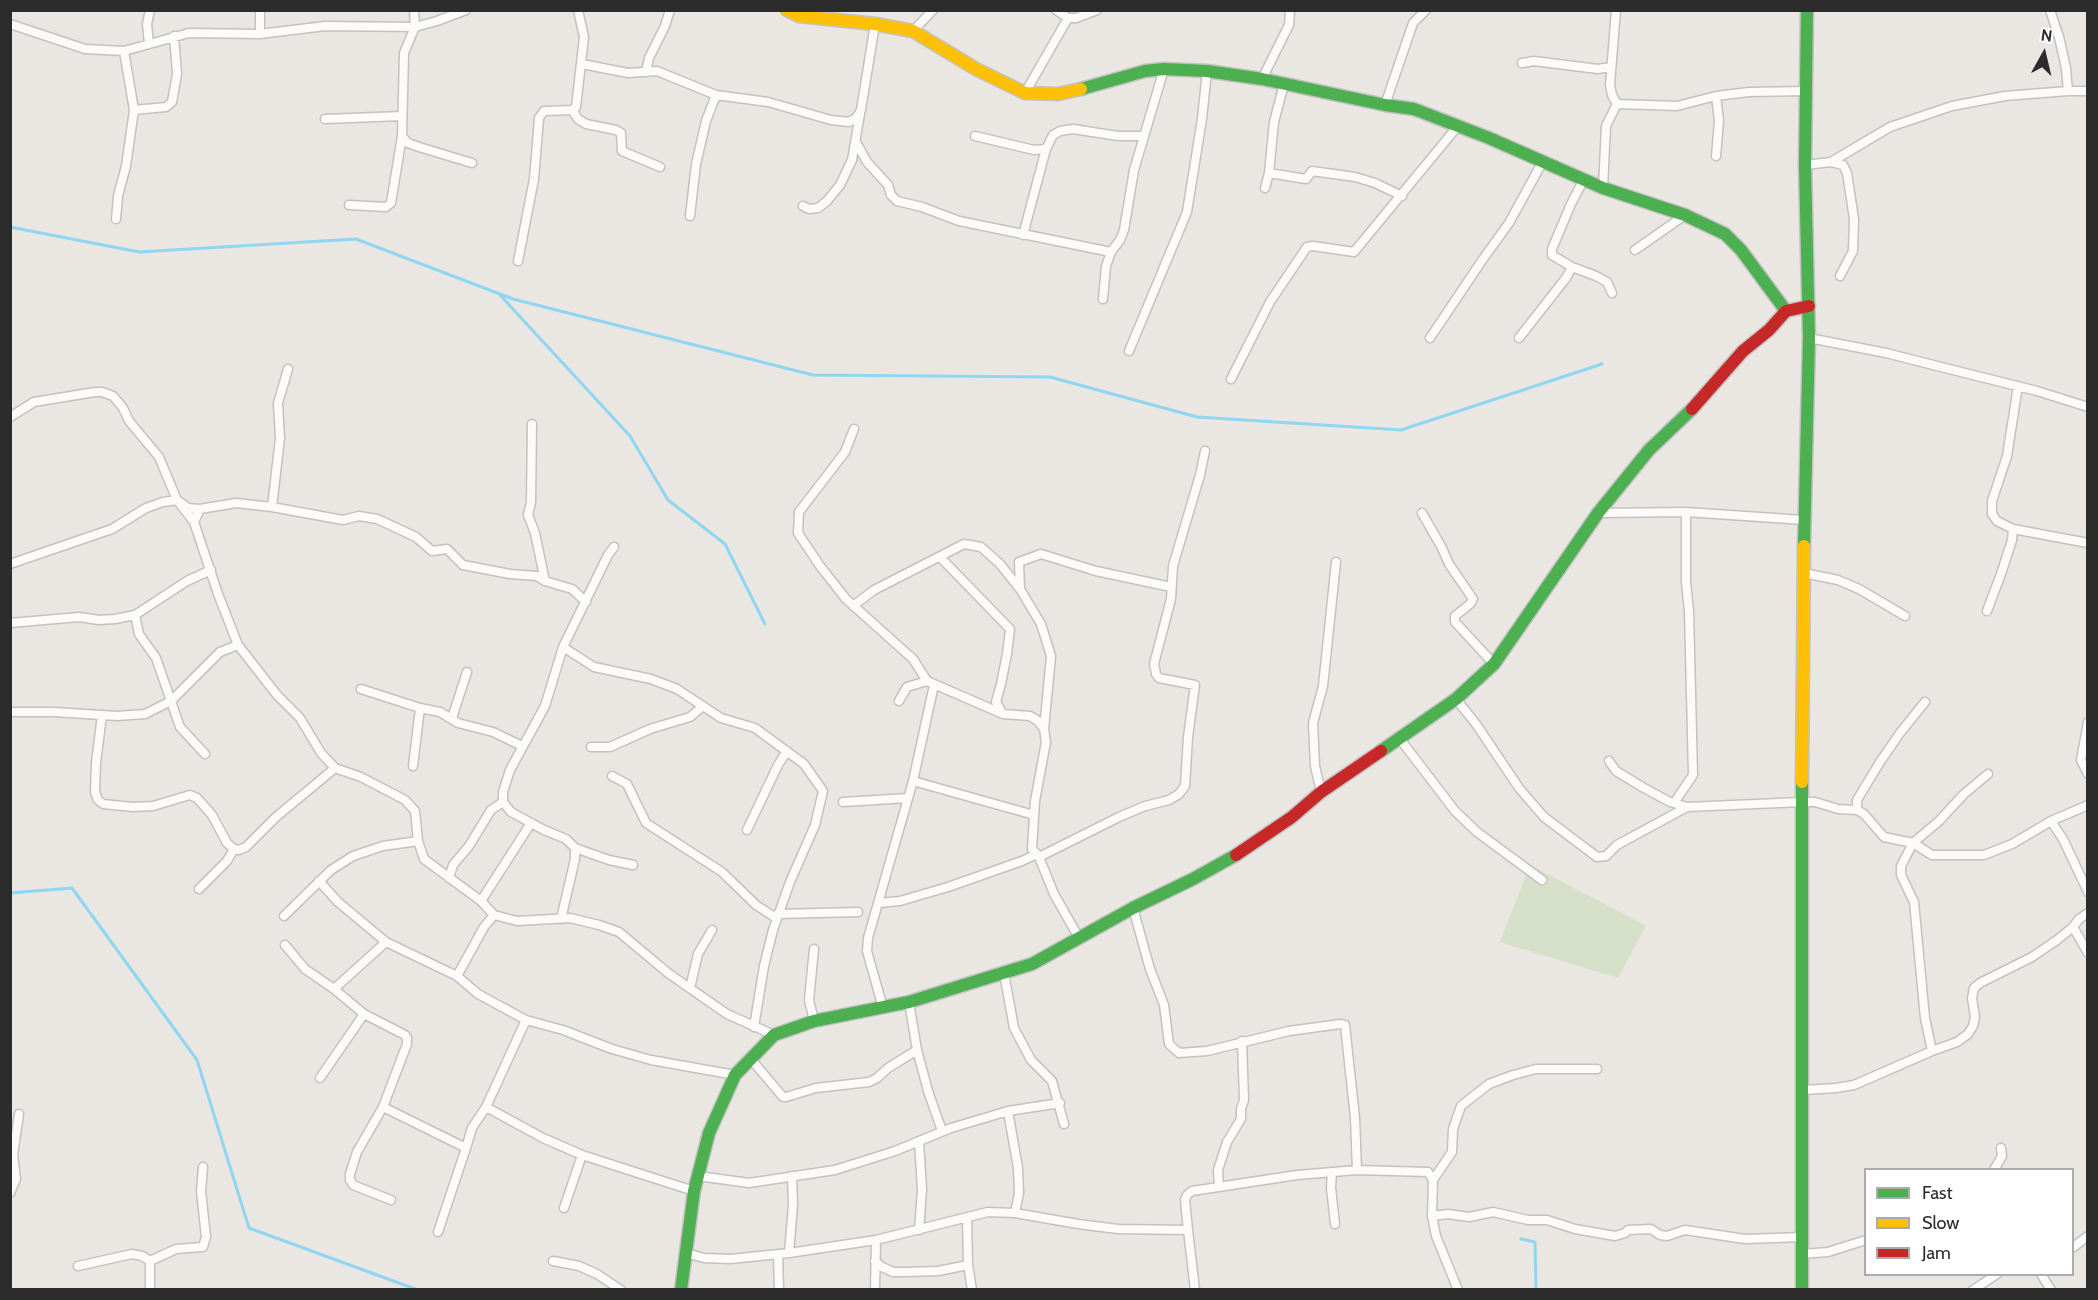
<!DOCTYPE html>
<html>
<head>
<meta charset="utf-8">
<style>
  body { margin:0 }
  #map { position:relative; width:2098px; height:1300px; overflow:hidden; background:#eae6e1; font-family:Cabin,sans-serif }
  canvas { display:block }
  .frame { position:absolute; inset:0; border:12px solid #2c2c2c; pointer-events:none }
  .legend { position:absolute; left:1864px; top:1168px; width:210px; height:108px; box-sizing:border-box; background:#fff; border:2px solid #ababab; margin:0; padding:8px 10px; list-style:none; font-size:18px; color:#2c2c2c }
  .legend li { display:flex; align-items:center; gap:12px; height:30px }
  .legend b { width:30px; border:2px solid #ababab }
  .north { position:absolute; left:2014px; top:24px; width:60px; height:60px; -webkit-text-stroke:4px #fff; paint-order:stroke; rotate:8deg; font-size:16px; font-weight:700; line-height:24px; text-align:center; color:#2c2c2c }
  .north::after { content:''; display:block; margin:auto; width:21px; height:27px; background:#2c2c2c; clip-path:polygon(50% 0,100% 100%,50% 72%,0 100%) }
</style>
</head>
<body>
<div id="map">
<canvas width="2098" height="1300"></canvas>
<div class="frame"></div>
<ul class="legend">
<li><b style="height:8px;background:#4caf50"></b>Fast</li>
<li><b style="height:8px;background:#ffc107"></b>Slow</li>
<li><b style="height:8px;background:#c62828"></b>Jam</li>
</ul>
<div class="north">N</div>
</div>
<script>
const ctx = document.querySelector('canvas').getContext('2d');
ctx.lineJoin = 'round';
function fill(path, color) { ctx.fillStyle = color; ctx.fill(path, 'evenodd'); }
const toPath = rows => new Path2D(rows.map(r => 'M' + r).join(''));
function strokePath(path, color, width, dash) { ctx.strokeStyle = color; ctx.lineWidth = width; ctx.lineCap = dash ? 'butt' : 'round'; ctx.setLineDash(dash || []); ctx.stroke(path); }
fill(toPath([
  [1530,865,1646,926,1618,978,1500,942]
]), '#d6dfc8');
strokePath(toPath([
  [10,227,139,252,356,239,513,299,813,375,1050,377,1197,417,1401,430,1602,364],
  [500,295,630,436,668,500,725,544,765,624],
  [10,893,72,888,197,1060,249,1228,418,1290],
  [1521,1239,1535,1242,1536,1290]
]), '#8fd6f2', 3);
const street = toPath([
  [260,10,260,34],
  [1056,10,1068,18,1076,18,1097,10],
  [1616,10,1610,85,1612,95,1617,104],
  [2050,10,2059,37,2066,68,2068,91],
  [10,24,85,49,124,51,189,33,260,34,325,26,415,27,437,21,466,10],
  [913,31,933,10],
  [149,44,147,24,150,10],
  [1522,63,1534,61,1598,69,1610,67],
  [582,64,628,73,657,71,716,95,768,102,831,120,849,122,856,118,861,110,875,24],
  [646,72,649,58,665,26,670,10],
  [1262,79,1289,25,1290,10],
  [1025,93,1068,18],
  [1716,96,1719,121,1716,156],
  [1617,104,1677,106,1716,96,1749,92,1807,91],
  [1385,105,1413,23,1426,10],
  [134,110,166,107,172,102,177,74,174,36],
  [572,110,578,119,586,124,616,130,621,133,622,151,660,167],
  [325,119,402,116],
  [402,136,408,143,419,147,472,163],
  [975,136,1034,150,1046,149],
  [856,142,867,162,888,185,891,195,897,201,922,207,959,221,1111,252],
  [1831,162,1843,165,1847,173,1854,219,1853,251,1840,276],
  [1805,165,1831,162,1890,127,1952,106,2005,96,2068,91,2088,91],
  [1269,173,1306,179,1312,171,1355,177,1375,183,1402,196],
  [1584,179,1571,204,1552,249,1552,255,1572,267,1596,276,1607,282,1612,293],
  [1265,188,1269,173,1274,122,1284,84],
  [1603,188,1606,126,1617,104],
  [349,205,386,207,391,203,402,136,404,53,415,27,414,10],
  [803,206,809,209,818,208,827,201,840,185,852,160,860,114],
  [690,216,696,164,706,121,716,95],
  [116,219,118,196,126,166,134,110,124,51],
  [1023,235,1046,149,1053,135,1060,131,1073,129,1118,136,1143,136],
  [1635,250,1685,215],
  [518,261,534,179,539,118,544,111,572,110,576,107,584,37,578,10],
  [1103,299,1106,266,1111,252,1120,240,1124,230,1134,170,1164,69],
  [1430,338,1483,259,1509,223,1543,161],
  [1519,338,1566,278,1572,267],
  [1809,338,1886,353,1953,370,2037,391,2088,407],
  [1129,351,1187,212,1202,119,1207,71],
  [1231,379,1270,302,1307,247,1313,246,1354,252,1457,127],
  [2018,386,2007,456,1992,501,1992,514,1997,521,2013,529,2088,543],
  [10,417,34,402,95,392,102,392,113,396,123,408,129,421,159,457,177,500,188,508,200,509],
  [532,424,531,502,528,515,535,533,545,581],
  [854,429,845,452,799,512,798,533,820,566,846,599,913,659,927,681],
  [272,507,280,438,278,403,288,369],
  [1422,513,1442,548,1449,564,1473,599,1470,604,1455,616,1455,622,1494,664],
  [1598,513,1686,512,1804,520],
  [194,522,200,509,236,503,272,507,343,520,359,516,377,519,416,537,432,551,447,549,463,565,510,574,537,576,545,581,572,589,586,602],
  [940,557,1010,629,1007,654,1001,684,996,702,1002,713],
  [10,564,112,529,146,508,163,502,177,500,194,522,218,594,238,645,277,695,300,718,321,753,335,768,361,777,405,800,415,811,418,841,424,859,481,901,494,915,517,921,570,918,599,925,619,932,668,973,727,1014,774,1035],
  [1804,573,1838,580,1859,589,1905,616],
  [1020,588,1019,562,1041,554,1096,571,1171,587],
  [853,606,874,590,964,544,981,547,1000,564,1020,589,1041,624,1051,656,1044,729],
  [1987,611,2001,574,2012,540,2013,529],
  [135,615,139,634,156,658,180,727,205,754],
  [10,623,79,617,99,620,115,619,135,615,187,581,211,570],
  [563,647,594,667,651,679,677,689,721,718,755,728,804,764,823,791,815,825,790,882,773,930,764,966,754,1027],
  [361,689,420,708,440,712,458,723,493,732,522,746],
  [1456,699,1476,724,1519,788,1544,817,1597,857,1606,856,1617,845,1687,807],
  [899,701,907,687,927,681,1003,714,1030,716,1038,721,1044,729,1046,742,1035,801,1032,849,1039,857,1054,894,1079,938],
  [10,712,54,712,117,716,145,714,171,701,220,652,238,645],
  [102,715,96,763,95,792,98,800,103,804,133,807,153,806,190,795,197,798,212,815,227,843,234,849,239,850,246,847,276,817,335,768],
  [452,718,467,672],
  [2088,722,2081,760,2088,774],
  [1400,739,1455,811,1477,832,1542,880],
  [591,747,610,747,650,729,690,717,703,706],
  [1609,761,1616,771,1644,788,1670,802,1687,807,1802,802,1815,802,1838,809,1857,810,1864,814,1884,837,1913,843,1932,855,1984,855,2012,844,2051,821,2088,805],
  [413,766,420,708],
  [612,776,627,784,646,823,722,872,756,905,776,918],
  [913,781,1034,815],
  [1321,792,1315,766,1313,723,1323,686,1336,562],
  [503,802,511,812,544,830,566,839,575,848,575,859,561,919],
  [843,802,908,798],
  [1674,803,1693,775,1689,611,1686,582,1686,512],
  [1857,810,1857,800,1880,762,1900,733,1925,702],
  [2051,821,2063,839,2088,892],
  [747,830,778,765,787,751],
  [575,848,609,860,633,865],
  [1039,857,1119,817,1145,806,1169,800,1179,794,1185,786,1188,737,1195,685,1159,678,1156,674,1154,664,1171,599,1173,566,1200,475,1205,451],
  [449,878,453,865,469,846,491,810,503,802,503,792,510,770,545,706,563,647,608,555,614,547],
  [319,881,338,902,386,942],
  [199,889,227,861,234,849],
  [481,901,531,823],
  [879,903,900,901,948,887,1022,861,1037,854],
  [1133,908,1150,969,1164,1005,1169,1044,1179,1053,1207,1051,1289,1031,1340,1024,1345,1025,1355,1118,1357,1170],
  [778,914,858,912],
  [284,916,331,870,353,856,383,846,418,841],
  [2073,927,2088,953],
  [285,945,305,969,334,989,386,942,457,976,478,994,526,1020,563,1030,612,1049,651,1060,735,1075],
  [1004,973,1014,1028,1031,1060,1052,1081,1064,1124],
  [457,976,484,927,494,915],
  [690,988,698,954,712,930],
  [334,989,364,1014,405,1035,407,1038,407,1044,383,1107],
  [909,1002,917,1050,928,1091,942,1131],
  [883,1008,867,951,868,938,913,781,934,685],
  [814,1021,809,1000,814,949],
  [1932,1051,1925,1018,1914,902,1901,875,1901,866,1913,843,1939,821,1964,794,1988,774],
  [750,1058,783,1097,786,1097,816,1088,869,1082,877,1078,888,1068,917,1050],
  [320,1078,364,1014],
  [1803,1090,1836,1088,1854,1085,1932,1051,1957,1042,1968,1034,1973,1026,1975,1017,1972,998,1974,988,1980,983,2032,957,2057,940,2073,927,2079,919,2088,913],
  [486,1107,543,1138,582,1155,694,1191],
  [1008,1111,1018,1168,1019,1193,1015,1213],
  [1994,1170,2002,1156,2001,1148],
  [1332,1172,1331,1188,1335,1224],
  [698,1176,749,1183,835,1170,895,1151,951,1128,1008,1111,1060,1103],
  [1433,1180,1452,1152,1453,1129,1461,1106,1489,1084,1513,1075,1536,1069,1597,1069],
  [1219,1187,1218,1170,1227,1142,1241,1119,1241,1109,1244,1100,1242,1041],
  [10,1193,16,1179,13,1155,19,1114],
  [391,1200,353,1185,350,1180,350,1174,357,1152,383,1107,466,1148,472,1128,486,1107,526,1020],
  [564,1208,582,1155],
  [1432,1216,1448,1214,1469,1217,1493,1212,1528,1220,1547,1220,1575,1229,1615,1236,1625,1233,1628,1230,1651,1229,1660,1235,1667,1236,1685,1230,1745,1239,1803,1237],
  [967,1217,968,1265,972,1290],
  [919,1230,922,1190,919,1141],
  [438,1232,466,1148],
  [2072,1248,2088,1236],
  [686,1253,704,1258,730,1259,789,1253,876,1240,988,1212,1015,1213,1078,1224,1118,1229,1188,1230],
  [789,1253,793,1205,792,1176],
  [778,1254,779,1290],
  [1802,1254,1828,1252,1866,1240],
  [553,1261,579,1266,597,1274,621,1290],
  [875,1261,882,1267,893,1272,909,1272,938,1271,968,1265],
  [78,1266,132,1254,142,1256,150,1261],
  [2041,1274,2051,1290],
  [150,1290,150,1261,176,1249,203,1247,206,1237,201,1191,203,1167],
  [875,1290,876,1240],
  [1195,1290,1188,1230,1185,1200,1187,1195,1192,1191,1297,1175,1357,1170,1428,1172,1433,1180,1432,1216,1436,1236,1458,1290],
  [1973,1290,1997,1274]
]);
const fast = toPath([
  [1081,89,1145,71,1164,69,1207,71,1262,79,1385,105,1414,109,1489,138,1603,188,1685,215,1725,234,1741,250,1786,311],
  [1804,546,1809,338,1805,165,1807,10],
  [1381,751,1456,699,1494,664,1598,513,1649,450,1692,409],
  [681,1290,694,1191,709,1133,735,1075,774,1035,814,1021,909,1002,1032,964,1133,908,1193,879,1236,855],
  [1802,1290,1802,782]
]);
const slow = toPath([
  [787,10,799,16,875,24,913,31,976,69,1025,93,1058,94,1081,89],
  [1802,782,1804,546]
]);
const jam = toPath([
  [1692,409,1743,351,1769,330,1786,311,1809,306],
  [1236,855,1292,817,1321,792,1381,751]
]);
strokePath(street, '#c3c2c2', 11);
strokePath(fast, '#c3c2c2', 15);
strokePath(slow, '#c3c2c2', 15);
strokePath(jam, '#c3c2c2', 15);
strokePath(street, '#fcfbfa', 8);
strokePath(fast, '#4caf50', 12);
strokePath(slow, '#ffc107', 12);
strokePath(jam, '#c62828', 12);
</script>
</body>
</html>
